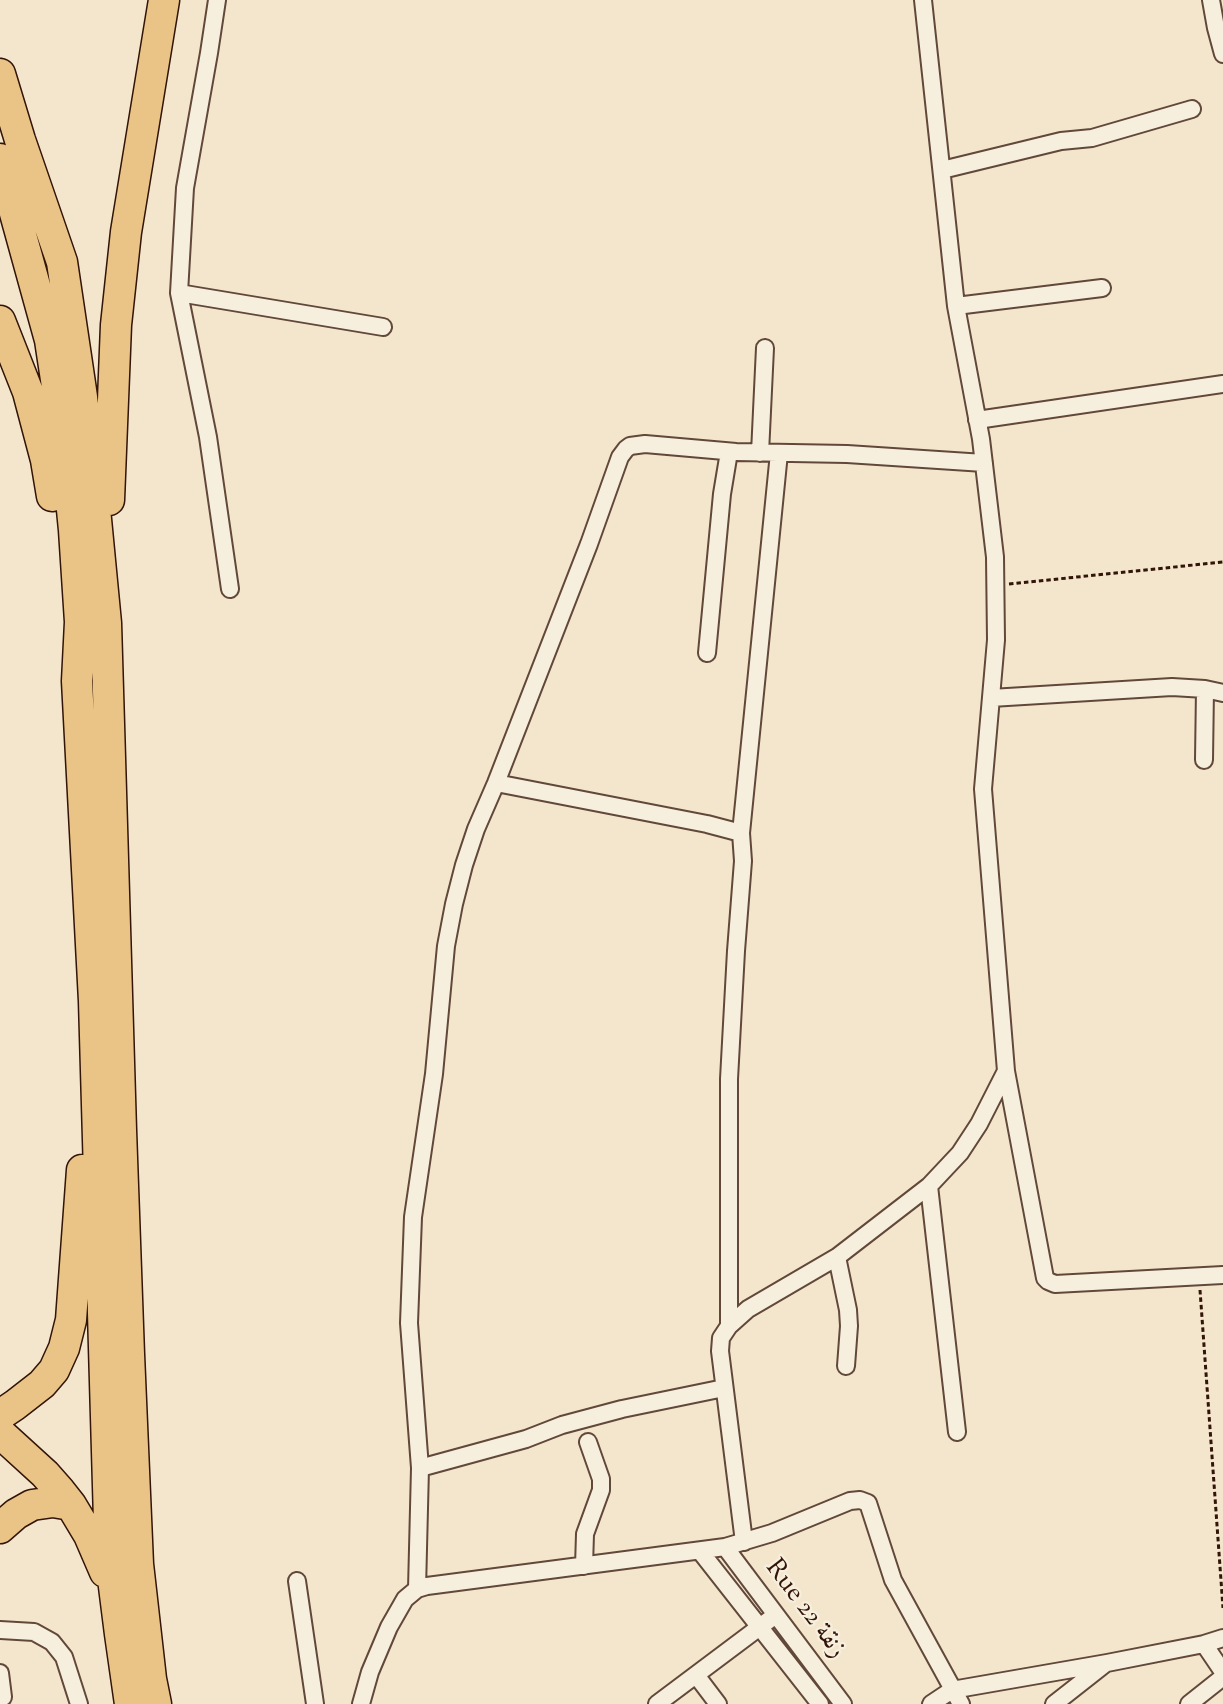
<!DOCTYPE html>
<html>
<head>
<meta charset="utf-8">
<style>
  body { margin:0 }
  canvas { display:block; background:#f3e6cd }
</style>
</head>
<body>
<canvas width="1223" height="1704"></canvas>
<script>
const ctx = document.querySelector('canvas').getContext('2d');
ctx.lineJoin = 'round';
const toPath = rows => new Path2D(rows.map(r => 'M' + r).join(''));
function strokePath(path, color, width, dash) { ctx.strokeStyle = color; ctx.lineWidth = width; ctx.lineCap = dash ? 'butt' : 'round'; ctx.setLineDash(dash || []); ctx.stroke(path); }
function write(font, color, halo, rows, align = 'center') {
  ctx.font = font + ' "Sorts Mill Goudy",Amiri,serif'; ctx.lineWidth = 4.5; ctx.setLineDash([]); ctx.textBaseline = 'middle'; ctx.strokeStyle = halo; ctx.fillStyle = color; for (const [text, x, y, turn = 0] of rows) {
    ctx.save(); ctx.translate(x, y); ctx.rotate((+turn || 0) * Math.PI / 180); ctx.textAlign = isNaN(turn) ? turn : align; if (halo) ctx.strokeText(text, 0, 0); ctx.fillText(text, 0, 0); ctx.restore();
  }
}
const street = toPath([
  [217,0,209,53,185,188,179,293,208,437,230,589],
  [923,0,956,306,981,439,995,557,996,640,983,789,1006,1071,1045,1278,1048,1281,1055,1284,1223,1275],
  [1211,0,1216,28,1223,54],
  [942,170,1061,141,1092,138,1192,109],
  [179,293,383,327],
  [956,306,1102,288],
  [977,420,1223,384],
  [760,453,765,348],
  [707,653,722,494,729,452],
  [991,698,1172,687,1205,689,1223,693],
  [1204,760,1205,689],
  [496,783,707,824,741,833,743,861,736,951,729,1079,729,1326],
  [741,833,779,453],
  [929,1186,957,1432],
  [837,1257,848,1310,849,1326,846,1366],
  [420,1468,526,1439,562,1425,622,1409,724,1388],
  [744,1542,720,1351,721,1338,729,1326,748,1309,837,1257,929,1186,960,1153,979,1124,1006,1071],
  [725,1547,843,1704],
  [700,1551,820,1704],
  [584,1566,585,1534,601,1490,601,1479,588,1442],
  [297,1581,315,1704],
  [417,1589,420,1468,409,1323,413,1217,434,1074,446,946,454,904,464,865,476,829,496,783,589,544,620,457,626,449,630,446,645,444,736,452,847,454,984,463],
  [0,1630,34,1632,52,1642,64,1657,79,1704],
  [1204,1644,1223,1672],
  [0,1673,3,1697],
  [696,1675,718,1704],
  [361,1704,370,1672,389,1627,405,1599,417,1589,427,1586,725,1547,772,1533,850,1501,860,1500,868,1503,893,1580,961,1704],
  [657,1704,769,1620],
  [931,1704,952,1690,1107,1663,1204,1644,1223,1638],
  [1054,1704,1105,1664],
  [1189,1704,1223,1677]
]);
const highway = toPath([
  [0,74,20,140,62,262,82,397,95,509,106,623,121,1130,129,1354,138,1564,151,1679,156,1704],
  [0,159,50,340,65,439,74,530,80,622,77,681,94,1001,110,1555,120,1634,130,1704],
  [0,321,28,392,46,460,52,496],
  [109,500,116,325,126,232,164,0],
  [0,1415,15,1405,42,1384,54,1370,64,1348,71,1320,82,1170],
  [0,1433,45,1474,60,1491,71,1505,89,1535,105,1572],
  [0,1528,16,1514,32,1505,53,1502,71,1505]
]);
strokePath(street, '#624839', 20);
strokePath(highway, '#321408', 33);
strokePath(toPath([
  [1009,584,1223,562],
  [1200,1290,1223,1608]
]), '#321408', 3, [4.5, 3]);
strokePath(street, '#f7efde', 16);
strokePath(highway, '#eac386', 30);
write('26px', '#321408', '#f7efde', [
  ["Rue 22 زنقة",804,1610,53]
]);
</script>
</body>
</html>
